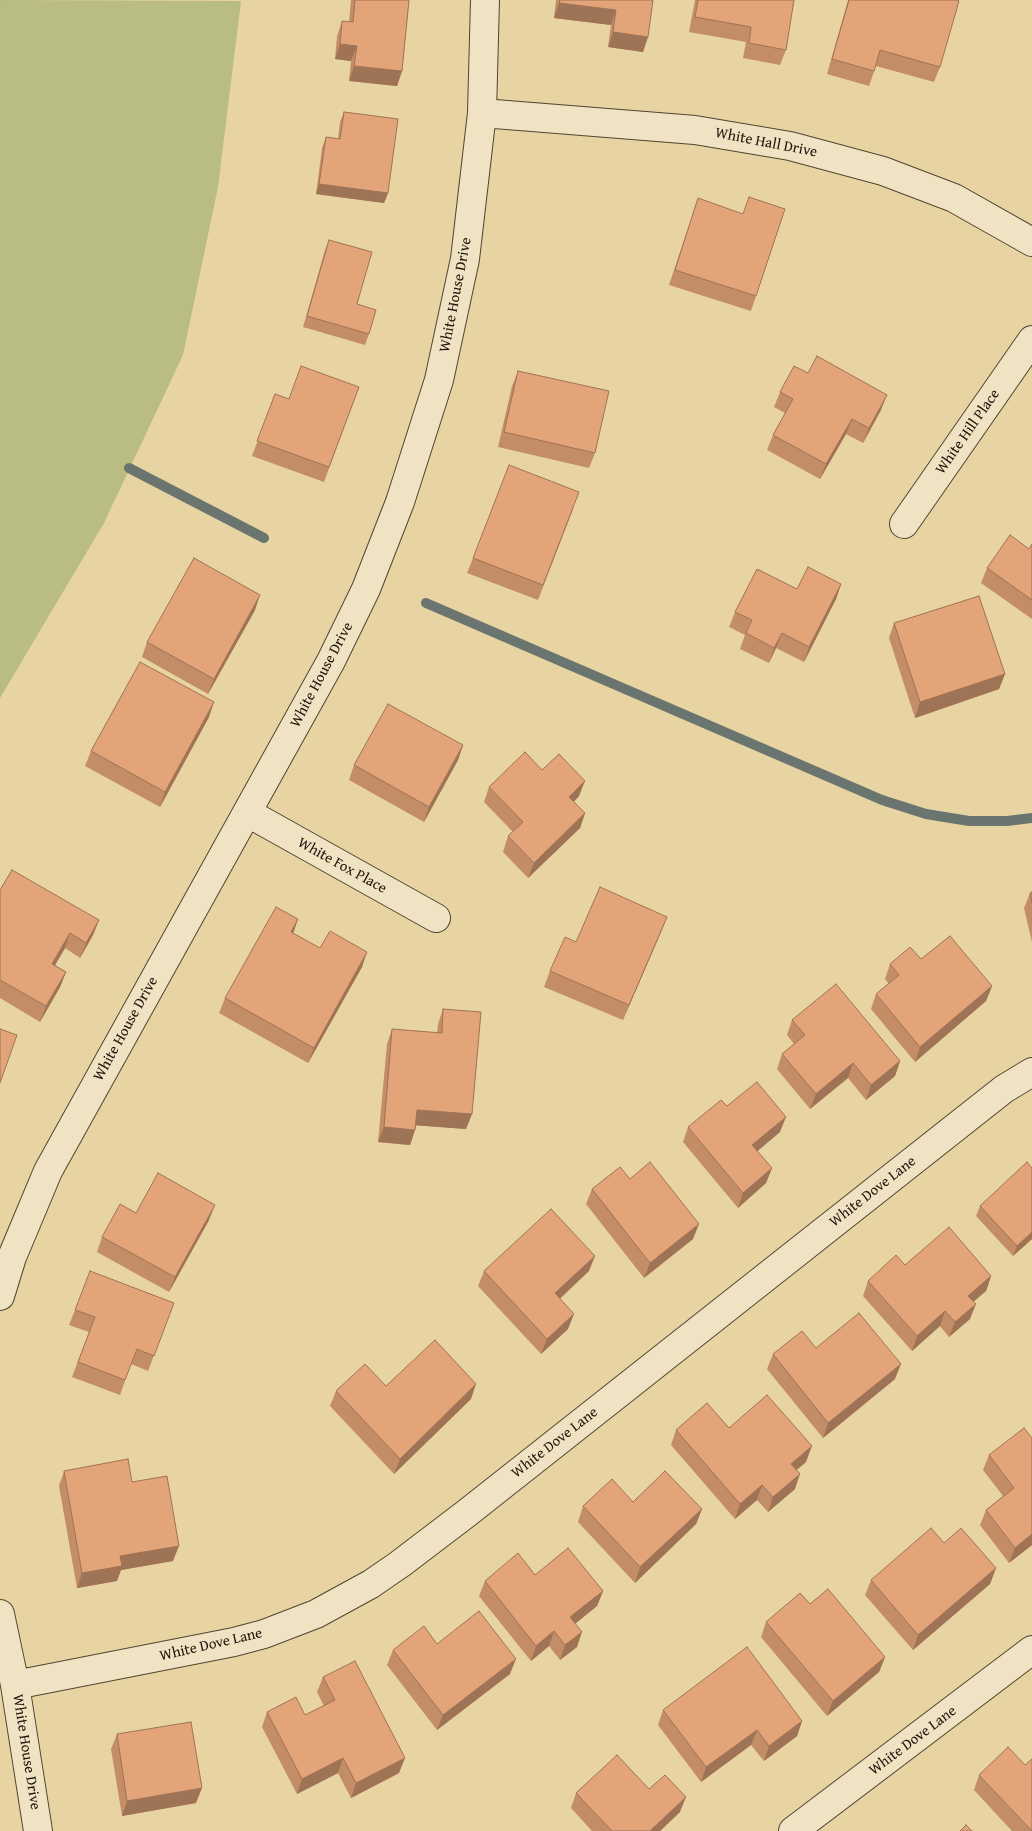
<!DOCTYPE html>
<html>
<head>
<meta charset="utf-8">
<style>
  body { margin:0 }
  canvas { display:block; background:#e8d4a2 }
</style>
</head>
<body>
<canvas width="1032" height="1831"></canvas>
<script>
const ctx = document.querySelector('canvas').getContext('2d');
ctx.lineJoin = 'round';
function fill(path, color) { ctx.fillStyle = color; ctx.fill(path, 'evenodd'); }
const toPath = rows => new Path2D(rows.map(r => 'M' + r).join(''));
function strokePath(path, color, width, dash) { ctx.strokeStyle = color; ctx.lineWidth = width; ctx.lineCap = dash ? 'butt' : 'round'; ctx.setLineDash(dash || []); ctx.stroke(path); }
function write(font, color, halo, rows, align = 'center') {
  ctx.font = font + ' "Gentium Book Plus",serif'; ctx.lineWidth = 4; ctx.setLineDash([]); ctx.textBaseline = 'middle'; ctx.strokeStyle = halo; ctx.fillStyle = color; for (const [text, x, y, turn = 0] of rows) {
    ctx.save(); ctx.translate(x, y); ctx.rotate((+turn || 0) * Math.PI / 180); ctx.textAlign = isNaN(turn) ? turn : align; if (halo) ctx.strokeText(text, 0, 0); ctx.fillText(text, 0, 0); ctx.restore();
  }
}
fill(toPath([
  [0,0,241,1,218,187,183,355,104,523,0,698]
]), '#b9bc83');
strokePath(toPath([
  [129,468,264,538],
  [426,603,882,800,926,814,969,821,1007,821,1032,818]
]), '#6b756f', 10);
const street = toPath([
  [482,113,695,130,790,146,883,171,954,198,1032,242],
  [904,524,1032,340],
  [248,813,436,918],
  [0,1296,12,1257,48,1171,331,661,366,589,400,502,439,380,465,259,482,113,485,0],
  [0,1614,15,1685,38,1831],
  [15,1685,234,1642,264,1634,316,1614,371,1584,400,1564,467,1513,1004,1089,1032,1072],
  [793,1831,1032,1650]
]);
strokePath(street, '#504531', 30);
strokePath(street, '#f0e3c3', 28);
fill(toPath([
  [351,0,409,0,402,71,397,86,349,81,351,61,335,59,337,36,342,21,349,22],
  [556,0,653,0,643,52,608,47,611,25,554,18],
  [695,0,794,0,786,50,780,65,743,58,746,42,689,32],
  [848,0,956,0,940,67,934,82,876,66,869,86,827,74],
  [344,112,388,193,384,203,316,194,322,148,326,137,338,139,340,122],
  [698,198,756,296,751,311,669,285],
  [329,240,357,304,369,334,365,345,303,327,325,250],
  [518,371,595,453,589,468,498,447,512,386],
  [808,373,881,410,863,443,846,434,820,479,767,450,773,435,785,413,774,407,780,392],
  [359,387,324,482,252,456,275,394,289,399],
  [574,507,538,600,467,573,473,558],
  [1032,544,1032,619,981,583,987,568,1029,549],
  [841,584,836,599,804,662,776,648,769,663,740,649,745,635,729,627,735,612,797,589],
  [255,610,208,694,142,657,147,642],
  [894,623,1005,674,999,689,915,718,889,638],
  [209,717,160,807,85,766,91,751],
  [463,745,458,760,424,822,349,780,354,765],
  [542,770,579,796,574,802,585,813,580,828,528,878,503,852,508,836,513,832,484,802,489,787],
  [0,890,99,920,93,935,80,958,65,948,55,965,66,972,60,987,40,1022,0,998],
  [1032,892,1032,942,1024,908,1030,893],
  [667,917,661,932,623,1020,544,987,550,971,576,942],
  [298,919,293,933,320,948,362,967,308,1063,219,1013,225,998],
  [921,959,992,986,986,1001,915,1062,871,1009,876,994,889,984,885,979,890,964],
  [443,1009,472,1114,466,1129,416,1125,415,1130,410,1145,378,1142,387,1044,392,1029,437,1033,438,1024],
  [792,1020,900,1061,895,1076,866,1100,848,1078,810,1109,777,1069,782,1054,794,1044,787,1035],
  [727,1106,780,1132,757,1151,772,1168,766,1183,738,1208,683,1142,688,1127],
  [592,1189,693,1239,644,1278,586,1204],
  [980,1206,1032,1239,1013,1256,976,1216],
  [136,1213,209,1220,169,1292,97,1252,102,1237],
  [484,1271,589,1271,560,1299,568,1329,541,1354,478,1286],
  [991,1276,986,1291,973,1301,970,1319,949,1337,940,1326,912,1351,863,1296,868,1281],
  [174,1303,148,1371,131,1364,120,1395,72,1377,89,1332,69,1325,75,1310],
  [816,1348,895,1379,823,1438,767,1369,773,1354],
  [386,1386,471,1399,394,1474,330,1406,336,1391],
  [729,1428,806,1462,796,1470,795,1489,768,1512,757,1500,735,1519,671,1445,676,1430],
  [1032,1438,1032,1545,1009,1563,980,1525,986,1510,1003,1496,983,1470,989,1455],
  [64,1471,132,1482,173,1561,121,1570,117,1581,77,1588,59,1486],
  [633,1502,702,1509,696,1524,635,1583,578,1522,583,1506],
  [944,1543,996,1568,990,1584,913,1650,865,1595,871,1580],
  [535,1575,603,1591,597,1606,576,1623,577,1647,560,1660,549,1646,531,1661,479,1596,485,1581],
  [810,1604,885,1657,879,1672,827,1716,761,1637,766,1622],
  [437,1644,510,1674,437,1730,387,1665,393,1650],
  [323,1677,399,1773,351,1798,338,1773,297,1794,262,1727,267,1712,305,1715,324,1706,317,1692],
  [663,1710,802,1721,797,1736,764,1761,751,1745,701,1782,658,1725],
  [117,1734,196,1803,122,1816,111,1749],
  [979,1775,1032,1831,1012,1831,974,1790],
  [649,1789,680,1812,660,1831,592,1831,571,1808,576,1793]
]), '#c38d68');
fill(toPath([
  [559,3,616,10,611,25,554,18],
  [613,32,648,37,643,52,608,47],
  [340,44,357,46,351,61,335,59],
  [354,66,402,71,397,86,349,81],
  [319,184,388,193,384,203,316,194],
  [887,395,881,410,863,443,869,428],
  [852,419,846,434,820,479,826,464],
  [841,584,836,599,804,662,809,647],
  [260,595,255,610,208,694,214,679],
  [782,633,776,648,769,663,774,648],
  [1005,674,999,689,915,718,920,702],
  [214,702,209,717,160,807,165,792],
  [463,745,458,760,424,822,429,807],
  [585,781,579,796,564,812,569,797],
  [585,813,580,828,528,878,534,863],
  [667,917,661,932,623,1020,629,1005],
  [298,919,293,934,291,932],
  [99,920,93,935,80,958,86,943],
  [70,933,65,948,47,979,52,964],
  [367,952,362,967,308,1063,314,1048],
  [66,972,60,987,40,1022,46,1006],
  [992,986,986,1001,915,1062,920,1047],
  [900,1061,895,1076,866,1100,871,1085],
  [853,1063,848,1078,810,1109,816,1094],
  [417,1110,472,1114,466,1129,411,1125],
  [786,1117,780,1132,747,1160,752,1145],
  [384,1127,415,1130,410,1145,378,1142],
  [772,1168,766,1183,738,1208,743,1193],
  [215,1205,209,1220,169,1292,175,1277],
  [699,1224,693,1239,644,1278,650,1263],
  [1032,1232,1032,1239,1013,1256,1017,1246],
  [595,1256,589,1271,549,1308,555,1293],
  [991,1276,986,1291,963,1311,968,1296],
  [976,1304,970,1319,949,1337,955,1322],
  [945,1311,940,1326,912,1351,917,1336],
  [574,1314,568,1329,541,1354,547,1339],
  [901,1364,895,1379,823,1438,828,1423],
  [476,1384,471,1399,394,1474,400,1459],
  [812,1446,806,1462,786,1479,791,1464],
  [800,1474,795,1489,768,1512,773,1497],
  [762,1485,757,1500,735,1519,740,1504],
  [702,1509,696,1524,635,1583,640,1567],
  [1032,1534,1032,1545,1009,1563,1015,1548],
  [179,1546,173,1561,121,1570,117,1581,77,1588,82,1573,120,1556],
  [996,1568,990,1584,913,1650,918,1635],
  [603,1591,597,1606,565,1632,570,1617],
  [554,1631,549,1646,531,1661,536,1646],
  [582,1632,577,1647,560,1660,565,1645],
  [885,1657,879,1672,827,1716,833,1701],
  [516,1659,510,1674,437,1730,443,1715],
  [802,1721,797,1736,764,1761,769,1746],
  [757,1730,751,1745,701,1782,706,1767],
  [343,1758,338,1773,297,1794,302,1779],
  [405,1758,399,1773,351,1798,356,1783],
  [202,1788,196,1803,122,1816,127,1801],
  [686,1797,680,1812,660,1831,650,1831]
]), '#9f7355');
const building = toPath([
  [355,0,409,0,402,71,354,66,357,46,340,44,342,21,353,22,355,0],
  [560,0,653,0,648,37,613,32,616,10,559,3,560,0],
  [698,0,794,0,786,50,749,43,751,27,695,17,698,0],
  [849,0,956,0,959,1,940,67,880,50,874,71,832,59,849,0],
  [344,112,398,119,388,193,319,184,326,137,340,139,344,112],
  [749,197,785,209,756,296,675,270,698,198,743,214,749,197],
  [329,240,372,252,357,304,376,310,369,334,307,316,329,240],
  [817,356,887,395,869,428,852,419,826,464,773,435,793,399,780,392,794,366,808,373,817,356],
  [301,366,359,387,329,467,257,441,275,394,289,399,301,366],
  [518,371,609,391,595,453,504,432,518,371],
  [509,465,579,492,543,585,473,558,509,465],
  [1010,535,1029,549,1032,544,1032,600,987,568,1010,535],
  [194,558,260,595,214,679,147,642,194,558],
  [808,567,841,584,809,647,782,633,774,648,746,633,752,620,735,612,757,569,797,589,808,567],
  [979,596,1005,674,920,702,894,623,979,596],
  [140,662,214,702,165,792,91,751,140,662],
  [388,704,463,745,429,807,354,765,388,704],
  [525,752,542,770,559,754,585,781,569,797,585,813,534,863,508,836,523,822,489,787,525,752],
  [12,870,99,920,86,943,70,933,52,964,66,972,46,1006,0,980,0,890,12,870],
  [600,887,667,917,629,1005,550,971,565,937,576,942,600,887],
  [1032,892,1032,903,1030,893,1032,892],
  [276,907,298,919,291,932,320,948,330,931,367,952,314,1048,225,998,276,907],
  [950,936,992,986,920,1047,876,994,899,975,890,964,910,947,921,959,950,936],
  [836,984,900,1061,871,1085,853,1063,816,1094,782,1054,805,1035,792,1020,836,984],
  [443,1009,481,1012,472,1114,417,1110,415,1130,384,1127,392,1029,442,1033,443,1009],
  [0,1029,17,1035,0,1083,0,1029],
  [757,1082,786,1117,752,1145,772,1168,743,1193,688,1127,721,1100,727,1106,757,1082],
  [650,1162,699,1224,650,1263,592,1189,620,1167,630,1179,650,1162],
  [1027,1162,1032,1168,1032,1232,1017,1246,980,1206,1027,1162],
  [158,1173,215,1205,175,1277,102,1237,120,1204,136,1213,158,1173],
  [551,1209,595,1256,555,1293,574,1314,547,1339,484,1271,551,1209],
  [949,1227,991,1276,968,1296,976,1304,955,1322,945,1311,917,1336,868,1281,896,1255,905,1265,949,1227],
  [90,1271,174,1303,154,1356,137,1349,125,1380,78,1362,95,1317,75,1310,90,1271],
  [859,1313,901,1364,828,1423,773,1354,802,1331,816,1348,859,1313],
  [435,1340,476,1384,400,1459,336,1391,365,1364,386,1386,435,1340],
  [767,1395,812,1446,791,1464,800,1474,773,1497,762,1485,740,1504,676,1430,707,1403,729,1428,767,1395],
  [1024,1428,1032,1438,1032,1534,1015,1548,986,1510,1014,1488,989,1455,1024,1428],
  [128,1459,132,1482,167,1476,179,1546,120,1556,122,1566,82,1573,64,1471,128,1459],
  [665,1471,702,1509,640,1567,583,1506,612,1479,633,1502,665,1471],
  [931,1528,944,1543,961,1528,996,1568,918,1635,871,1580,931,1528],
  [568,1548,603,1591,570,1617,582,1632,565,1645,554,1631,536,1646,485,1581,518,1553,535,1575,568,1548],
  [828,1589,885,1657,833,1701,766,1622,800,1593,810,1604,828,1589],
  [479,1611,516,1659,443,1715,393,1650,424,1626,437,1644,479,1611],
  [747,1647,802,1721,769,1746,757,1730,706,1767,663,1710,747,1647],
  [355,1661,405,1758,356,1783,343,1758,302,1779,267,1712,296,1697,305,1715,335,1700,323,1677,355,1661],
  [191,1722,202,1788,127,1801,117,1734,191,1722],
  [1008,1747,1025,1765,1032,1759,1032,1831,979,1775,1008,1747],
  [617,1755,649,1789,665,1775,686,1797,650,1831,612,1831,576,1793,617,1755],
  [966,1825,972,1831,960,1831,966,1825]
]);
fill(building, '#e3a479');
strokePath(building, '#9f7355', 1);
write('15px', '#1e150b', '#f0e3c3', [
  ["White Hall Drive",766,143,11],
  ["White House Drive",456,295,-79],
  ["White Hill Place",968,432,-55],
  ["White House Drive",322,675,-62],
  ["White Fox Place",342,866,29],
  ["White House Drive",126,1029,-61],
  ["White Dove Lane",873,1192,-38],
  ["White Dove Lane",555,1443,-38],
  ["White Dove Lane",211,1645,-13],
  ["White Dove Lane",913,1741,-37],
  ["White House Drive",26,1752,81]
]);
</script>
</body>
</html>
